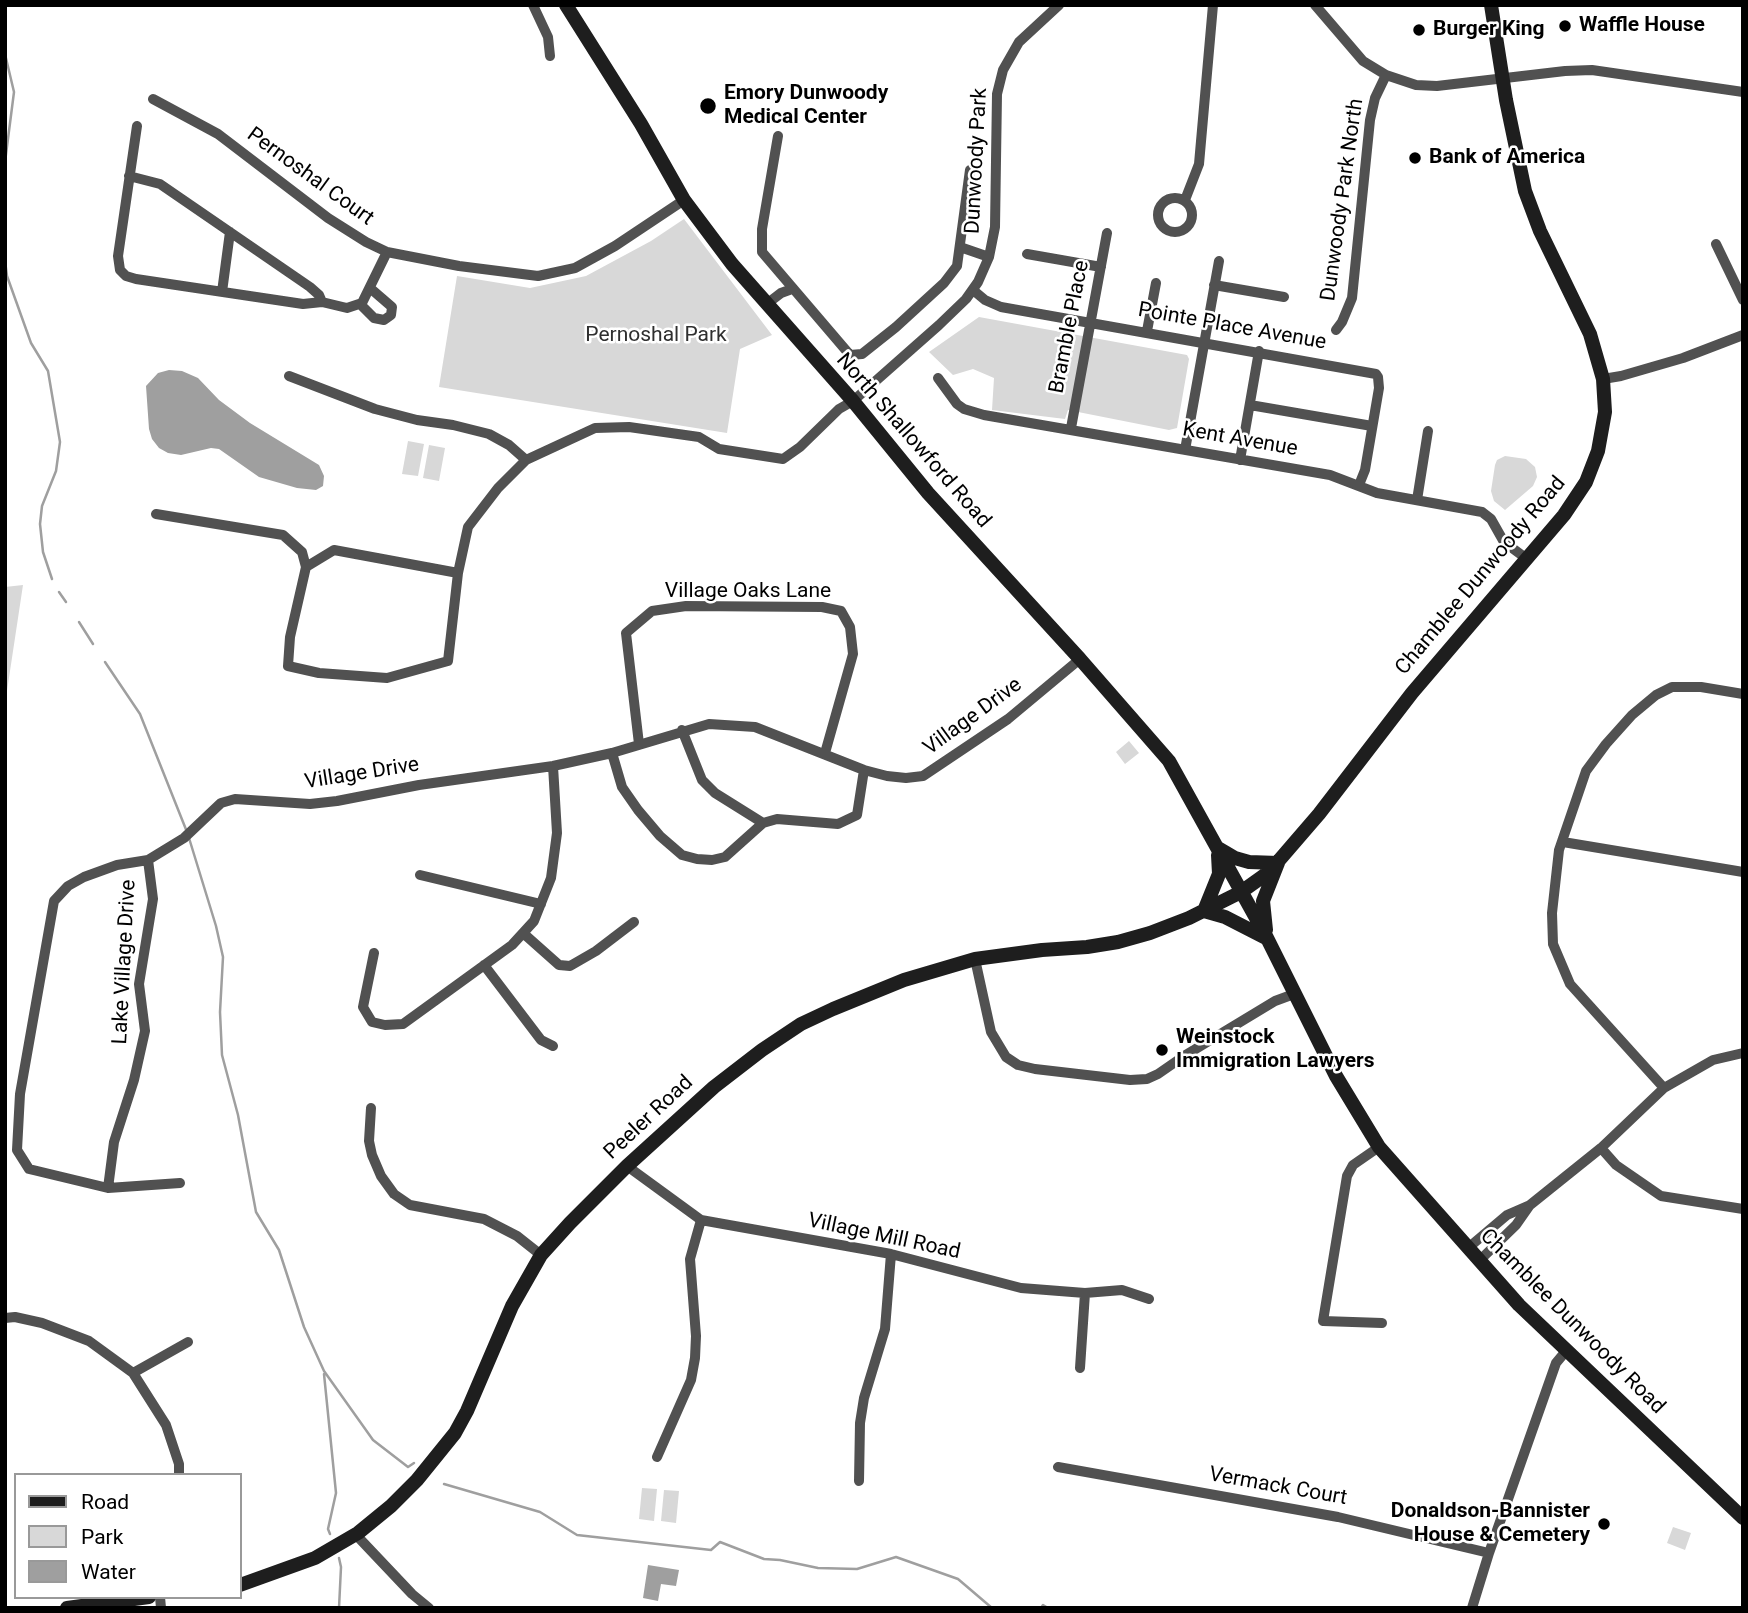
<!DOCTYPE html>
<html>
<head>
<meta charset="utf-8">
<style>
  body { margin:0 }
  #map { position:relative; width:1748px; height:1613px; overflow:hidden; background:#fff; font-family:Roboto,sans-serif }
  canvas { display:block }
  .frame { position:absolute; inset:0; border:7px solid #000; pointer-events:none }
  .legend { position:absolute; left:14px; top:1473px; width:228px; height:126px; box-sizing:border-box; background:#fff; border:2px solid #999; margin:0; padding:9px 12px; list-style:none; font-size:21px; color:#000 }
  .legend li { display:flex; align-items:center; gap:14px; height:35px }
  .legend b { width:35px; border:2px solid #999 }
</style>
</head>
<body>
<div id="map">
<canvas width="1748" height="1613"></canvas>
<div class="frame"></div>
<ul class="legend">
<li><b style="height:9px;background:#1e1e1e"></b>Road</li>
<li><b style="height:19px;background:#d8d8d8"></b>Park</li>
<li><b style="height:19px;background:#9f9f9f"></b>Water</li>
</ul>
</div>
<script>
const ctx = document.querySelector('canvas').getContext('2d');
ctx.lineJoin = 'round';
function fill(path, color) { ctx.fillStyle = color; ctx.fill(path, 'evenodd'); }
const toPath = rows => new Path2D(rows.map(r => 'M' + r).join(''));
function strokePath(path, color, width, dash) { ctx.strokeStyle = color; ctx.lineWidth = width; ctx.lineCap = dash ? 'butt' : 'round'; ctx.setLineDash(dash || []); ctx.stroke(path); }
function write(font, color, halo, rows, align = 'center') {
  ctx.font = font + ' Roboto,sans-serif'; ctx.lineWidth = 5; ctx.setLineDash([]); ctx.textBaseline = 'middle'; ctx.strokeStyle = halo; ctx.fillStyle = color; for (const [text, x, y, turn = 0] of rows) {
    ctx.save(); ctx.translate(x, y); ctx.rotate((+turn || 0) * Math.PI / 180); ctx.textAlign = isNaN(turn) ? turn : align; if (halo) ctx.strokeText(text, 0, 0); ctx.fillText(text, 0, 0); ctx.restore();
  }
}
fill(toPath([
  [684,219,772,335,740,349,727,433,439,387,457,276,530,288,586,276,651,241],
  [979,317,1187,355,1189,359,1177,428,1169,430,1068,410,1065,419,992,410,994,378,973,369,953,375,929,352],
  [408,441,424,444,418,476,402,474],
  [429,445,445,448,439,481,423,478],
  [1505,456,1526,459,1535,467,1537,477,1533,486,1505,510,1494,501,1491,491,1495,465,1497,460],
  [23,585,5,704,5,587],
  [1129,741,1139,753,1125,764,1116,752],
  [642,1488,657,1489,654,1521,639,1519],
  [664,1490,679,1491,676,1523,661,1521],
  [1673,1527,1691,1533,1685,1550,1667,1543]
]), '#d8d8d8');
fill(toPath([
  [169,370,182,371,198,378,219,400,250,423,319,465,324,476,323,486,316,490,297,488,259,477,219,449,211,448,181,455,168,453,159,448,152,439,149,429,146,386,158,373],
  [648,1565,679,1570,676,1586,661,1584,658,1601,643,1598]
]), '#9f9f9f');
strokePath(toPath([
  [5,6,5,5],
  [5,54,14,92,5,162],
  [5,261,7,276,31,343,48,371,60,442,56,471,42,506,40,524,43,552,52,579],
  [59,592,66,602],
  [79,622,93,644],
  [105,662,140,714,187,832],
  [189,838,216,926,223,957,220,1012,222,1055,238,1115,256,1212,279,1250,304,1327,324,1371,373,1440,408,1467,414,1463],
  [324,1374,336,1493,328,1529,330,1534],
  [444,1484,540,1512,577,1535,711,1550,720,1542,764,1559,780,1560,818,1568,857,1569,896,1557,958,1579,992,1608],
  [339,1558,341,1567,339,1608],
  [1041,1608,1043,1605,1048,1608]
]), '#9f9f9f', 2.5);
strokePath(toPath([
  [533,5,548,37,550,56],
  [1315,5,1363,61,1386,75,1416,85,1437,86,1565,71,1592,70,1743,92],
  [153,99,218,134,328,218,366,242,387,252,459,266,538,276,575,268,615,246,684,200],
  [137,126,118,256,120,270,126,276,136,279,303,304,322,302],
  [778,136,762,229,762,252,850,355,862,354,896,327,944,283,957,266,970,170],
  [129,176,160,184,310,287,319,295,322,302,347,308,362,303,387,252],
  '1158 215a17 17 0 1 1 34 0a17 17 0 1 1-34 0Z',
  [1185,200,1199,164,1213,5],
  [1716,244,1743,300],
  [960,247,989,257],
  [1027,254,1101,267],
  [1214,285,1284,297],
  [973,290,985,300,1001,307,1376,374,1378,377,1379,388,1365,470,1359,485],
  [222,292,230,232],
  [768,303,781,293,792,289],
  [360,304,374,318,384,320,391,315,392,307,370,288],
  [1336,330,1342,322,1352,298,1370,120,1375,98,1386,75],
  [1147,331,1156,283],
  [289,376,375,409,417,420,453,425,489,434,509,445,526,460,595,428,629,427,699,437,719,449,783,459,800,447,839,409,853,401,939,325,966,299,978,282,989,257,995,227,997,94,1003,70,1019,42,1059,5],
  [938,378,957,404,964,409,984,415,1330,475,1377,493,1482,512,1491,519,1504,542,1527,559],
  [1603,379,1621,376,1683,358,1743,335],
  [1250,405,1372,426],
  [1071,428,1107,233],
  [1185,450,1219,261],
  [1240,460,1259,351],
  [1417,500,1428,431],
  [156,514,283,535,302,552,306,567,334,550,458,573],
  [306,567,290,637,288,666,319,673,387,678,448,661,458,573,468,527,498,488,526,460],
  [682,730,702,780,715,793,763,823],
  [639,744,626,633,652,611,686,606,822,607,841,611,850,627,853,654,825,753],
  [612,753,622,787,638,810,660,836,682,855,697,859,712,860,725,857,763,823,777,819,838,824,857,815,864,770],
  [1563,842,1743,872],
  [420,875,541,904],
  [523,933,559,965,570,966,596,951,634,922],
  [374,953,363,1007,372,1022,385,1025,403,1024,512,945,534,921,551,878,557,833,553,766],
  [975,959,991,1032,1006,1057,1018,1065,1035,1069,1130,1080,1147,1079,1158,1074,1184,1056,1275,1001,1294,994],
  [484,965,541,1040,553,1046],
  [1664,1088,1570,984,1553,944,1552,913,1559,850,1586,771,1606,744,1632,715,1656,695,1672,687,1701,687,1743,694],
  [371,1108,369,1141,372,1155,381,1176,394,1194,410,1205,484,1219,517,1236,541,1255],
  [1379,1147,1353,1165,1347,1176,1323,1321,1382,1323],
  [1601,1148,1616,1165,1661,1196,1743,1209],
  [627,1166,701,1220,891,1254,1021,1288,1085,1293,1122,1290,1149,1299],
  [180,1183,108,1188,29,1169,17,1150,20,1094,54,901,68,886,84,877,117,865,148,860,184,838,221,803,235,799,310,804,337,801,419,785,553,766,612,753,709,724,755,727,864,770,887,776,906,778,923,776,1008,719,1080,659],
  [108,1188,114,1142,134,1080,145,1031,139,984,153,899,148,860],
  [1468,1248,1507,1215,1530,1205,1601,1148,1664,1088,1713,1060,1743,1053],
  [1479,1261,1516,1225,1530,1205],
  [5,1318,15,1317,42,1323,89,1341,133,1373,166,1425,179,1464,179,1475],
  [1080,1368,1085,1293],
  [133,1373,188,1342],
  [657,1457,691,1380,695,1358,696,1336,690,1259,701,1220],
  [1058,1467,1338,1517,1489,1553],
  [859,1481,860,1423,864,1398,885,1329,891,1254],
  [358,1533,359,1538,412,1594,429,1608],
  [160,1597,161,1608],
  [1472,1608,1489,1553,1556,1363,1566,1351]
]), '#515151', 10);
strokePath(toPath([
  [566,5,641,124,684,200,732,264,853,401,928,493,1080,659,1169,761,1266,936,1336,1076,1379,1147,1519,1305,1743,1518],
  [1218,848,1235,858,1249,862,1278,863,1263,901,1266,930],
  [1204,911,1225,917,1266,938],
  [1204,911,1219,874,1218,855],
  [240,1585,315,1558,358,1533,391,1506,417,1480,455,1433,467,1411,512,1306,541,1255,570,1223,627,1166,714,1087,762,1050,801,1024,833,1009,904,980,975,959,1042,950,1087,947,1118,942,1150,933,1189,918,1241,892,1269,872,1319,814,1412,693,1564,515,1586,482,1598,451,1605,412,1603,379,1590,334,1540,231,1525,191,1506,100,1491,5],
  [67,1608,149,1597]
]), '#1e1e1e', 14);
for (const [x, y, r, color] of [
  [1565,26,7,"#000"],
  [1419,30,7,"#000"],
  [708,106,9,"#000"],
  [1415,158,7,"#000"],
  [1162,1050,7,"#000"],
  [1604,1524,7,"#000"]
]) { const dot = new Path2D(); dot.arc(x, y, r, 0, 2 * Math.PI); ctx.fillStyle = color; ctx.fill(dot); strokePath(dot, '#fff', 2.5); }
write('bold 21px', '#000', '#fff', [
  ["Waffle House",1579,26],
  ["Burger King",1433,30],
  ["Emory Dunwoody",724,94],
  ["Medical Center",724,118],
  ["Bank of America",1429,158],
  ["Weinstock",1176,1038],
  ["Immigration Lawyers",1176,1062],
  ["Donaldson-Bannister",1590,1512,"right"],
  ["House & Cemetery",1590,1536,"right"]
], 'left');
write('21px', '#000', '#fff', [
  ["Dunwoody Park",977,161,-87],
  ["Pernoshal Court",310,177,36],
  ["Dunwoody Park North",1343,200,-82],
  ["Bramble Place",1070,327,-79],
  ["Pointe Place Avenue",1232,327,10],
  ["Kent Avenue",1240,440,10],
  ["North Shallowford Road",913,441,49],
  ["Chamblee Dunwoody Road",1481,576,-50],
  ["Village Oaks Lane",748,592],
  ["Village Drive",973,717,-36],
  ["Village Drive",362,774,-9],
  ["Lake Village Drive",125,962,-87],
  ["Peeler Road",649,1118,-43],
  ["Village Mill Road",884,1237,12],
  ["Chamblee Dunwoody Road",1572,1322,45],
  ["Vermack Court",1278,1487,10]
]);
write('21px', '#2f2f2f', '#fff', [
  ["Pernoshal Park",656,336]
]);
</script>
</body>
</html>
